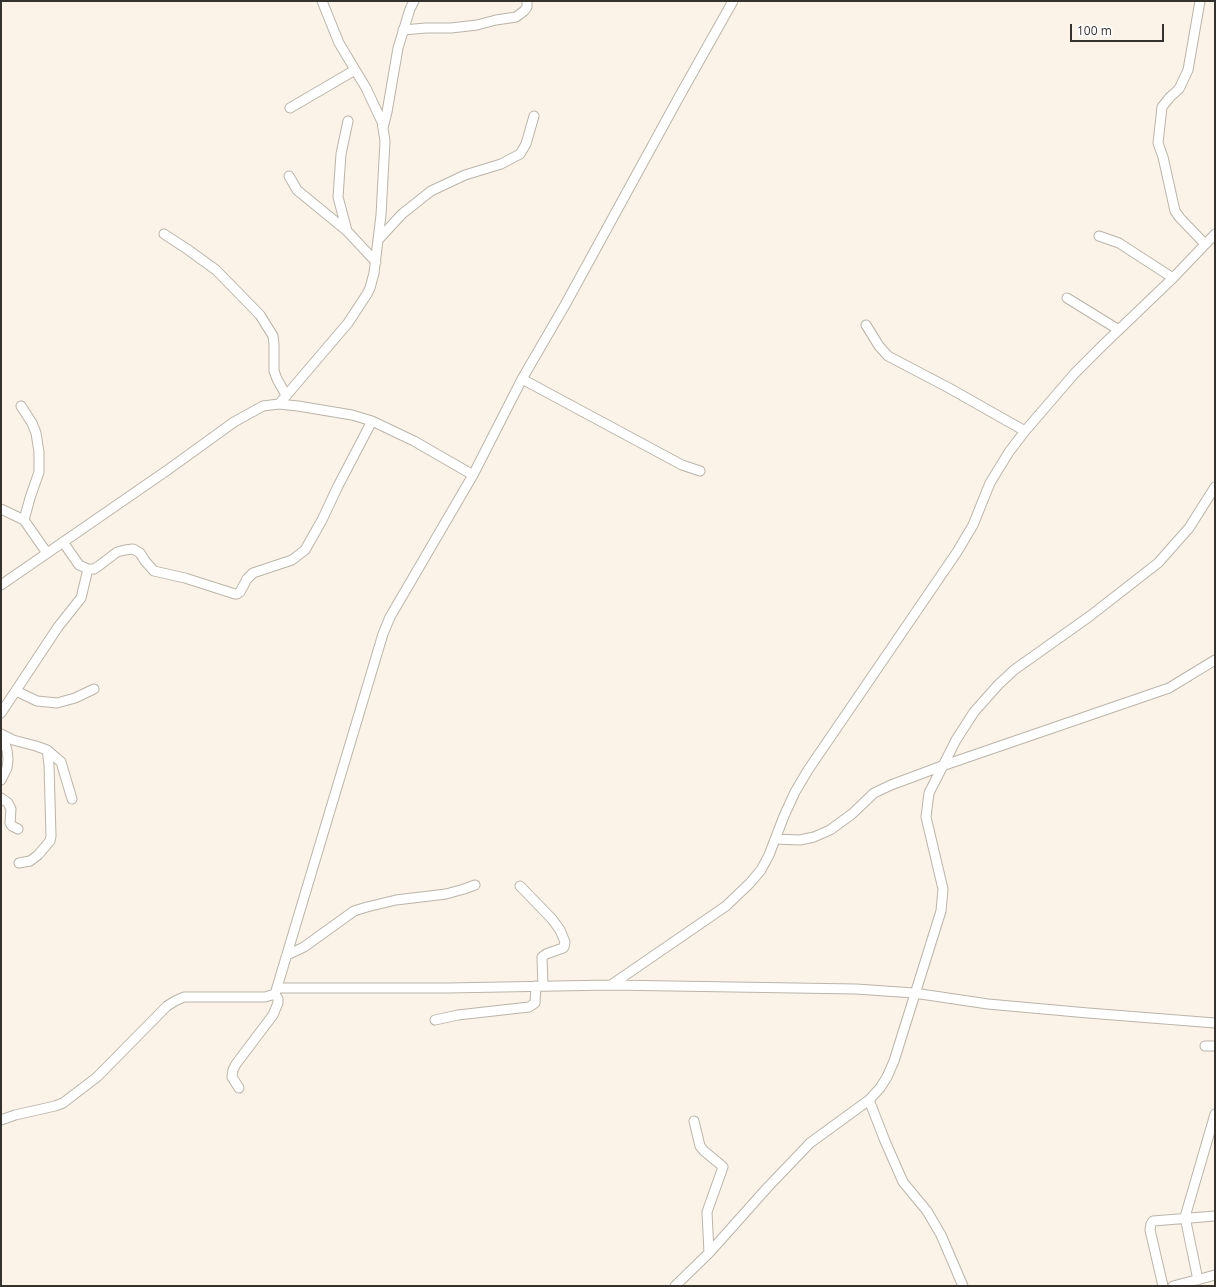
<!DOCTYPE html>
<html>
<head>
<meta charset="utf-8">
<style>
  body { margin:0 }
  #map { position:relative; width:1216px; height:1287px; overflow:hidden; background:#fbf3e8; font-family:"Open Sans",sans-serif }
  canvas { display:block }
  .frame { position:absolute; inset:0; border:2px solid #35322e; pointer-events:none }
  .scale { position:absolute; left:1070px; top:24px; width:94px; height:18px; box-sizing:border-box; border:2px solid #35322e; border-top:0; padding-left:5px; font-size:12px; line-height:14px; white-space:nowrap; color:#35322e; -webkit-text-stroke:3px #fff; paint-order:stroke }
</style>
</head>
<body>
<div id="map">
<canvas width="1216" height="1287"></canvas>
<div class="frame"></div>
<div class="scale">100 m</div>
</div>
<script>
const ctx = document.querySelector('canvas').getContext('2d');
ctx.lineJoin = 'round';
const toPath = rows => new Path2D(rows.map(r => 'M' + r).join(''));
function strokePath(path, color, width, dash) { ctx.strokeStyle = color; ctx.lineWidth = width; ctx.lineCap = dash ? 'butt' : 'round'; ctx.setLineDash(dash || []); ctx.stroke(path); }
const minor = toPath([
  [1200,1,1188,70,1179,89,1170,97,1162,107,1158,143,1163,157,1175,211,1180,218,1205,244],
  [403,30,426,28,451,28,477,25,496,20,516,17,524,11,527,7,527,1],
  [290,108,355,70],
  [383,128,387,112,398,48,410,9,414,1],
  [289,176,297,190,347,231,376,262],
  [347,231,338,197,341,154,348,121],
  [164,234,187,249,216,270,260,315,273,336,274,344,274,371,277,379,286,395],
  [1099,236,1119,243,1173,278],
  [378,240,402,214,431,191,465,175,501,164,520,154,526,144,534,116],
  [1067,298,1119,330],
  [866,325,879,346,888,356,949,388,1025,431],
  [522,379,682,465,700,471],
  [279,404,348,323,367,294,370,288,374,273,381,215,385,141,382,122,366,88,339,43,322,1],
  [21,406,32,423,36,433,39,452,39,472,30,498,24,520],
  [473,475,522,379,565,305,679,97,733,1],
  [1,509,24,520,47,553],
  [63,542,79,565,88,569,94,569,100,565,117,552,125,550,133,549,140,553,145,561,154,571,185,578,235,594,237,594,240,592,247,579,253,573,292,560,305,550,322,520,338,486,372,421],
  [1,585,169,469,234,422,263,406,279,404,298,406,352,415,372,421,414,441,473,475,390,617,383,634,275,994,265,997,184,997,175,1001,167,1006,97,1077,63,1103,55,1106,15,1115,1,1120],
  [16,691,37,701,57,703,75,698,94,689],
  [1,713,58,627,81,598,88,569],
  [1,734,13,740,36,746,47,750,49,765,51,836,50,841,38,855,30,861,19,863],
  [47,750,61,762,72,799],
  [1,780,7,768,8,759,7,750,2,735],
  [1,798,8,803,11,809,10,823,12,826,18,829],
  [775,839,800,840,814,837,830,830,852,814,874,793,891,785,942,766,1169,688,1215,660],
  [520,886,552,919,560,930,565,942,564,947,563,948,546,954,542,957,543,986],
  [287,955,304,947,354,911,367,907,396,900,446,894,464,889,475,885],
  [611,985,726,906,750,883,761,870,769,855,784,816,795,792,808,770,957,552,973,525,990,483,1009,452,1025,431,1075,373,1103,345,1173,278,1215,234],
  [278,988,448,988,611,985,856,989,914,993,988,1004,1088,1013,1215,1023],
  [435,1020,458,1015,529,1007,535,1003,536,986],
  [1205,1046,1215,1046],
  [239,1088,232,1077,233,1070,236,1064,273,1015,278,1003,278,999,275,994],
  [869,1100,885,1141,903,1182,927,1211,941,1235,963,1286],
  [694,1121,700,1146,704,1151,721,1165,723,1167,707,1212,709,1253],
  [1198,1280,1185,1217,1215,1114],
  [675,1286,709,1253,767,1188,810,1143,869,1100,880,1088,887,1077,894,1061,941,911,943,889,926,817,929,793,956,740,974,712,998,685,1014,670,1090,616,1158,563,1189,528,1215,487],
  [1163,1286,1150,1230,1151,1224,1153,1221,1215,1216],
  [1173,1286,1215,1275]
]);
strokePath(minor, '#bbb4a9', 11);
strokePath(minor, '#fff', 9);
</script>
</body>
</html>
